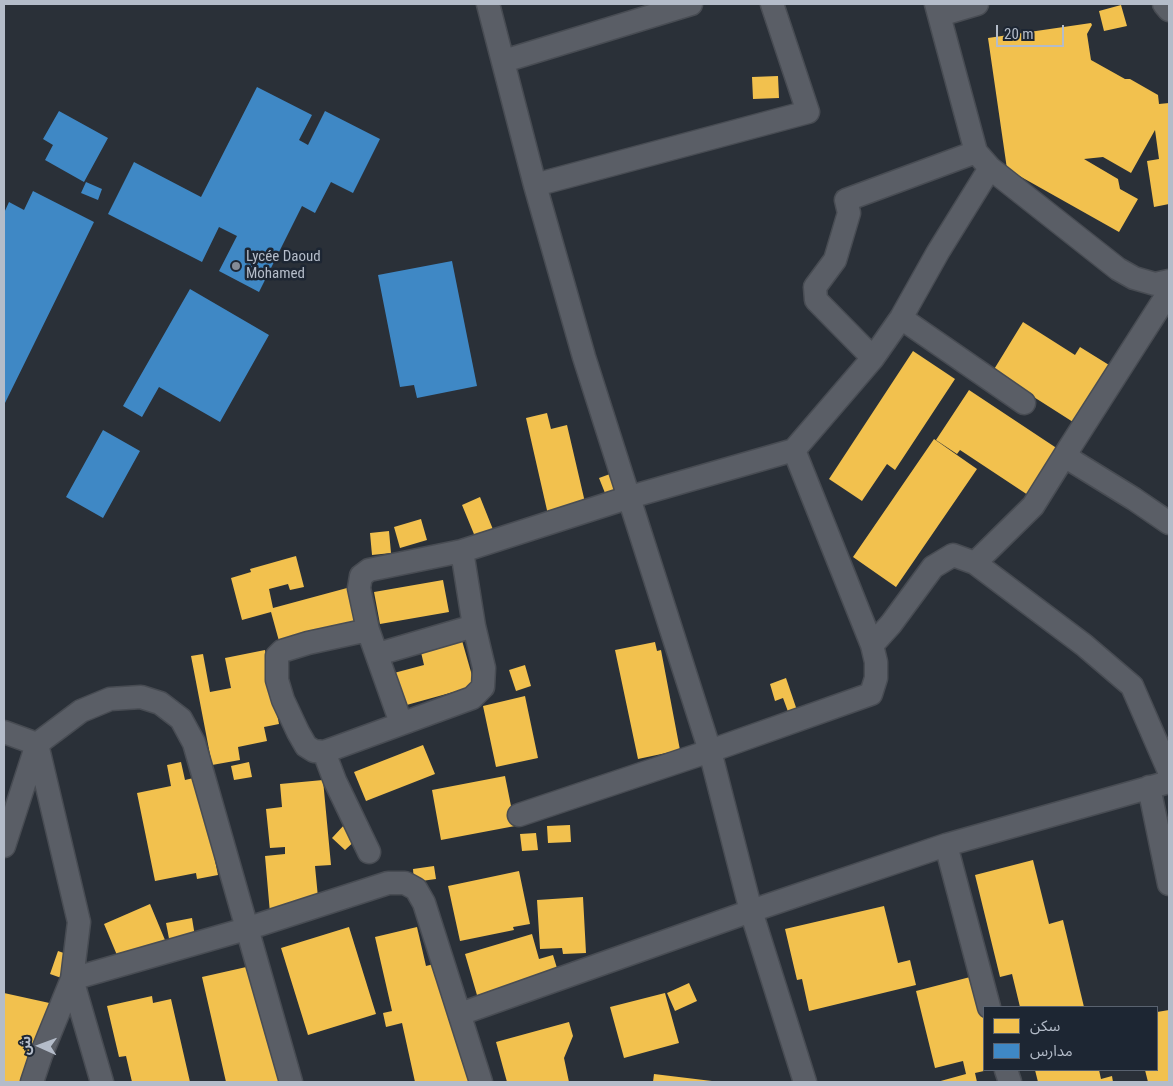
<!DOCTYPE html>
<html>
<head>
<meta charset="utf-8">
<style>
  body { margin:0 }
  #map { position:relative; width:1173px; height:1086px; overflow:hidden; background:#2a3038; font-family:"Roboto Condensed","Noto Sans Arabic",sans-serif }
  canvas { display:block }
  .frame { position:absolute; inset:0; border:5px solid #b4bcc9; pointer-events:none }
  .legend { position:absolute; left:983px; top:1006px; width:175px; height:65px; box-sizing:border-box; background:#1d2633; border:1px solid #59626f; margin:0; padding:6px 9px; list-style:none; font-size:15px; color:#b4bcc9 }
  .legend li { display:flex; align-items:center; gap:10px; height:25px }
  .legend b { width:25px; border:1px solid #59626f }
  .north { position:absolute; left:15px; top:1021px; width:50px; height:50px; -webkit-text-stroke:4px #1d2633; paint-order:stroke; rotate:272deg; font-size:14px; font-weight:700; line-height:20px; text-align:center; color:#b4bcc9 }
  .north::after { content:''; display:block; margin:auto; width:18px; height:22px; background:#b4bcc9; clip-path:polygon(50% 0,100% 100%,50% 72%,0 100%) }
  .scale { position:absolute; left:996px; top:25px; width:68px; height:22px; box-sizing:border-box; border:2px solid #b4bcc9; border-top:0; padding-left:6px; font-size:15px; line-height:18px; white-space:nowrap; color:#b4bcc9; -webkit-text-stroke:4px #1d2633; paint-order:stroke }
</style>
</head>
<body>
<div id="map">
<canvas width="1173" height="1086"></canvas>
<div class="frame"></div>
<ul class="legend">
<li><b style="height:14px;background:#f2c14e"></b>سكن</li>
<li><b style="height:14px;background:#3f88c5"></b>مدارس</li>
</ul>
<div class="north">ش</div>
<div class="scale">20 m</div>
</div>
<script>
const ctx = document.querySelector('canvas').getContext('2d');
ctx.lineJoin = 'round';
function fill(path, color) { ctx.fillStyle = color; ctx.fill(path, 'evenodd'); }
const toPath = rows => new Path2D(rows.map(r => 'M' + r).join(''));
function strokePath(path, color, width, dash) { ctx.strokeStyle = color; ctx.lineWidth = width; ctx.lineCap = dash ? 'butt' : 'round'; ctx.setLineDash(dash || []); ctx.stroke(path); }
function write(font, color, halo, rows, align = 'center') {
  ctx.font = font + ' "Roboto Condensed",sans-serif'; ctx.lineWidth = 5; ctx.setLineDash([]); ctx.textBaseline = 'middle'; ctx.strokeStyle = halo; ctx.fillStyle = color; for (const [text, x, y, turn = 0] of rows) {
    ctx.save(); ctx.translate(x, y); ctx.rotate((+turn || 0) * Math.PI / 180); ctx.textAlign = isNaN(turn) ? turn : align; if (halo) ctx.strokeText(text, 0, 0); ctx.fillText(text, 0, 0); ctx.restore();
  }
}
fill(toPath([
  [1121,5,1127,26,1104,31,1099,11],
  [1091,23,1092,25,1087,34,1091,60,1125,79,1130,79,1158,95,1159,104,1169,103,1169,204,1154,207,1147,161,1159,159,1155,130,1131,173,1103,157,1084,159,1118,179,1120,189,1138,199,1119,232,1007,169,988,38],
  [778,76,779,98,753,99,752,77],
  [1023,322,1075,355,1080,347,1109,365,1073,422,993,371],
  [913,351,955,379,895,470,887,464,862,501,829,479],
  [969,390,1064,453,1034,499,960,450,957,454,936,440],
  [547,413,551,429,567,425,587,511,549,519,526,418],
  [934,439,977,469,896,587,853,557],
  [610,474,616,489,605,493,599,478],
  [480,497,494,532,476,539,462,505],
  [421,519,427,540,400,548,394,527],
  [389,531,391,553,372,555,370,533],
  [296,556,304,587,290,590,288,584,269,589,273,608,347,588,355,621,279,641,271,612,242,620,231,578,251,572,250,569],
  [443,580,449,612,380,624,374,592],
  [461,637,475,686,403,706,394,673,424,665,420,648],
  [655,642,657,651,661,650,680,750,638,759,615,650],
  [265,650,279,724,264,727,267,741,238,747,240,760,212,765,191,656,203,654,210,692,231,688,225,658],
  [525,665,531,686,516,691,509,670],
  [786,678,802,725,794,728,783,698,775,701,770,684],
  [525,696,538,758,496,767,483,706],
  [423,745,435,774,366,801,354,772],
  [181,762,185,780,198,777,218,875,197,879,196,873,155,881,137,793,171,786,167,765],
  [249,762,252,777,234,780,231,766],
  [505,776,515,826,441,840,432,790],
  [323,780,331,865,315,866,319,908,270,913,265,856,285,854,285,847,270,848,266,809,282,807,280,784],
  [345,824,359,837,345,850,332,838],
  [570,825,571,842,548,843,547,826],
  [536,833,538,850,522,851,520,834],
  [1033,860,1049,924,1063,920,1084,1007,1020,1007,1012,974,1000,977,975,875],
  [434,866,436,879,414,882,413,869],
  [519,871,530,924,513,927,514,930,460,941,448,886],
  [583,897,586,953,563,954,562,948,540,949,537,900],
  [150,904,170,952,124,972,104,924],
  [884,906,898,963,910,960,916,985,809,1011,802,979,797,980,785,929],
  [192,918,197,949,172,954,166,923],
  [349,927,376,1014,308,1035,281,948],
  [417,927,426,966,446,961,473,1082,415,1082,402,1023,386,1027,383,1013,392,1011,375,937],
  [532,934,539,959,553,955,560,978,479,1002,465,954],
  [58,951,78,958,70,981,50,974],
  [264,963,290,1082,226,1082,202,977],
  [974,976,984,1017,984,1071,975,1073,977,1082,937,1082,966,1074,963,1061,935,1068,916,991],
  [689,983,697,1001,675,1011,667,993],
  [4,993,54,1004,37,1082,4,1082],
  [665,993,679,1043,624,1058,610,1007],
  [152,996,153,1003,171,999,190,1082,132,1082,126,1056,119,1057,107,1006],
  [1169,1010,1169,1082,1148,1082,1145,1070,1157,1070,1157,1012],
  [569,1022,573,1036,564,1058,569,1082,507,1082,496,1042],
  [1035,1070,1099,1070,1101,1079,1112,1076,1113,1082,1038,1082],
  [654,1074,712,1081,712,1082,653,1082]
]), '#f2c14e');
fill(toPath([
  [257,87,312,115,299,140,308,145,325,111,380,139,353,193,331,182,315,213,302,206,259,292,219,271,237,236,219,227,202,262,108,214,134,162,201,197],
  [59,111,108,138,84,182,45,160,53,145,43,139],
  [86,182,102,189,98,200,81,193],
  [33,191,94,222,4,405,4,213,9,202,24,210],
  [452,261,477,386,417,398,414,385,400,387,378,275],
  [190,289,269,335,220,422,159,387,142,417,123,406],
  [103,430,140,451,103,518,66,497]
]), '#3f88c5');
const minor = toPath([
  [488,4,535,185,584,357,710,751,751,911,805,1082],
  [936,4,976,152,990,168,1118,269,1134,278,1155,284,1169,281],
  [1164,4,1169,10],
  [940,15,977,4],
  [504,61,691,4],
  [535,185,808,112,772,4],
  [1169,292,1068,450,1069,457,1074,462,1134,499,1169,523],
  [901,318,1024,403],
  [873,358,816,300,815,287,835,260,849,213,846,200,976,152],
  [975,563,1033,506,1068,450],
  [872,645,891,624,933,567,953,555,975,563,1084,645,1132,686,1169,771],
  [378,654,474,626,462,551],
  [401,723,368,630,359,588,361,576,369,570,462,551,630,497,794,450,873,358,901,318,938,252,990,168],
  [4,732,37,744,79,922,72,979,41,1055,32,1082],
  [324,752,314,751,306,746,298,732,283,700,277,680,277,656,282,651,308,643,368,630],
  [1149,787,1169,884],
  [519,815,710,751,871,694,876,678,876,662,872,645,794,450],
  [946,845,989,1007],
  [4,846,37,744,81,711,110,699,141,697,160,703,181,719,194,743,291,1082],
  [369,852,335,781,324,752,472,698,483,687,484,668,474,626],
  [72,979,246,929,388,883,405,883,416,889,424,903,481,1082],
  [72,979,102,1082],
  [460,1014,751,911,946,845,1169,782],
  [1006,1070,1010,1082]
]);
strokePath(minor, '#484c53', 25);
strokePath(minor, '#5a5e66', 22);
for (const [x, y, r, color] of [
  [236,266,5,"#848b96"]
]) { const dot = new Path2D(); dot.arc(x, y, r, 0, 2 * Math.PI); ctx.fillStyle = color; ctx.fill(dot); strokePath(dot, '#1d2633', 2); }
write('15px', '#b4bcc9', '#1d2633', [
  ["Lycée Daoud",246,257],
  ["Mohamed",246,274]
], 'left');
</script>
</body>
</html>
